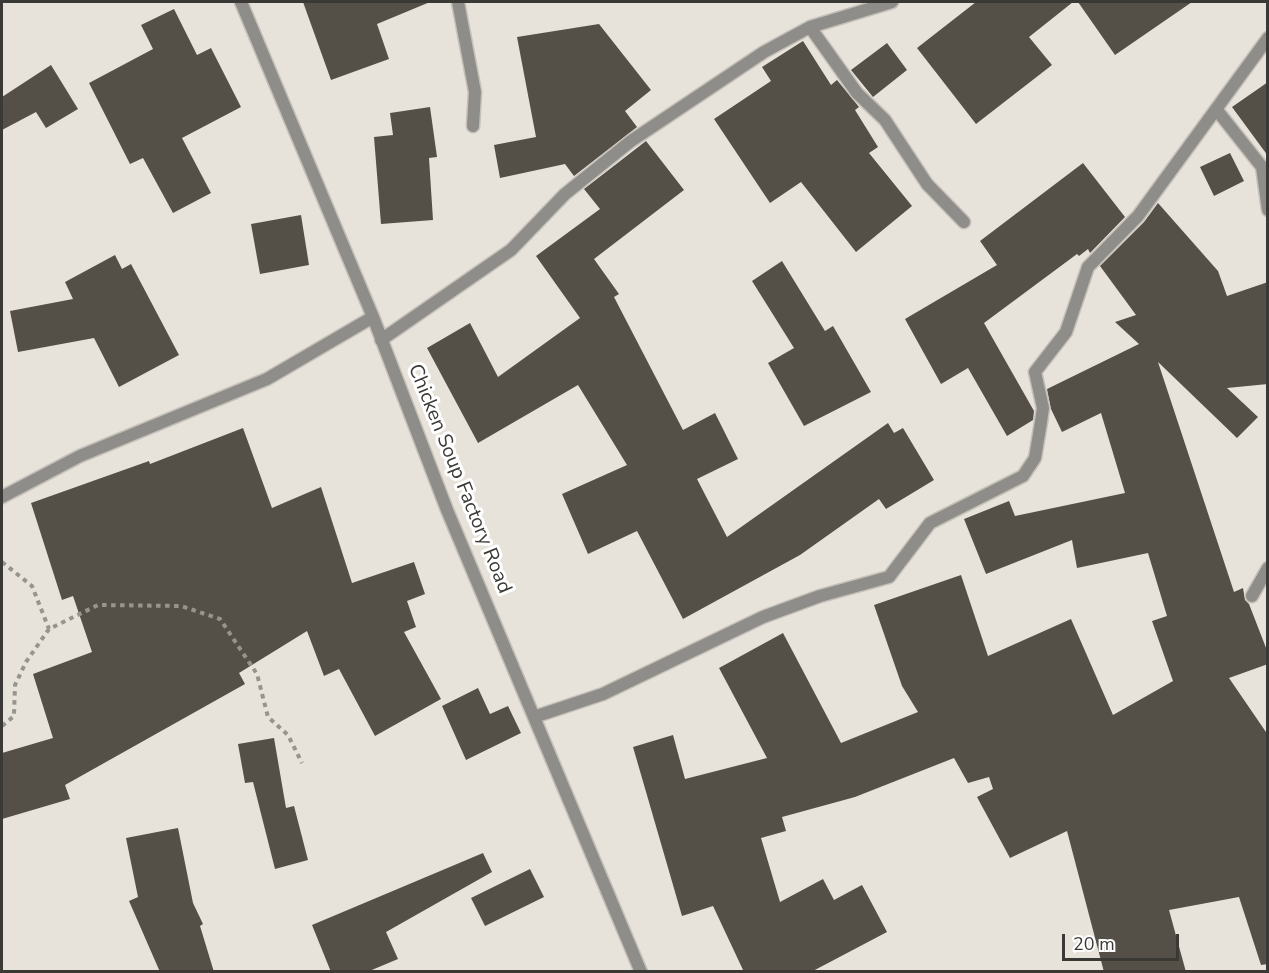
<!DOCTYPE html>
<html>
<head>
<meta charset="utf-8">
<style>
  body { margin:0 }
  #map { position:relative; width:1269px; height:973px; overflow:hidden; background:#e8e3da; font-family:"Nunito Sans",sans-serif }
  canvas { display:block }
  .frame { position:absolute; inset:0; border:3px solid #3a3935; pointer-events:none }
  .scale { position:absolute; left:1062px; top:934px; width:117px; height:27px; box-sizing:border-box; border:3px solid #3a3935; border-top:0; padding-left:8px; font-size:18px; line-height:21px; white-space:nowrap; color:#3a3935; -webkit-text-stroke:4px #fff; paint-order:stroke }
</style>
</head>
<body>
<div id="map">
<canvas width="1269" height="973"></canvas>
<div class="frame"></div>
<div class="scale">20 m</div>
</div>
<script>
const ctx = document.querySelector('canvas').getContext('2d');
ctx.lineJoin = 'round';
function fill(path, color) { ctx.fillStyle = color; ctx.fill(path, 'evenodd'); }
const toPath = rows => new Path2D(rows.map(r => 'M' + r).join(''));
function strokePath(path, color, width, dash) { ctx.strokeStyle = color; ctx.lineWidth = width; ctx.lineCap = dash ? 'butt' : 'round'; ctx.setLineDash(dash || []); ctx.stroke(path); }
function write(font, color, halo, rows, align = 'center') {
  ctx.font = font + ' "Nunito Sans",sans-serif'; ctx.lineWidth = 6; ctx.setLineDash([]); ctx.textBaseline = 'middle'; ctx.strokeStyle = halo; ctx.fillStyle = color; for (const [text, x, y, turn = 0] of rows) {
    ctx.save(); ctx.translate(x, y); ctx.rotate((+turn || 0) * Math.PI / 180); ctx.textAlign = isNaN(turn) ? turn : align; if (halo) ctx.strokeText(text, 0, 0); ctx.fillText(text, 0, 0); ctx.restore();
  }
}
fill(toPath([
  [303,2,430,2,377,24,389,59,331,80],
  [976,2,1073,2,1029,37,1052,65,976,124,917,48],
  [1078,2,1192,2,1115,55],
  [174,9,197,55,211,48,241,107,182,138,211,193,173,213,143,158,130,164,89,83,153,49,141,25],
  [599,24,651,90,625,111,637,127,574,176,565,164,500,178,494,145,536,137,517,37],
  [803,41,831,85,837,80,859,107,855,110,878,147,869,153,912,206,856,252,801,182,770,203,714,119,771,81,762,67],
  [887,43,907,70,873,97,851,70],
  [51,65,78,109,46,128,36,112,2,130,2,97],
  [1268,82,1268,156,1232,107],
  [430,107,437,157,429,158,433,220,381,224,374,137,393,135,390,113],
  [646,141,684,190,594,259,619,294,614,297,683,430,715,413,738,459,697,479,727,537,888,423,894,433,903,428,934,480,886,509,879,499,800,555,683,619,637,531,588,554,562,494,627,465,578,385,478,443,427,348,470,323,498,377,580,318,536,256,600,209,584,189],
  [1230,153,1244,181,1214,196,1200,167],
  [1083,163,1125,217,1090,253,1088,249,1079,256,1077,254,984,323,1034,411,1033,420,1007,436,968,368,941,384,905,319,997,265,980,241],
  [1158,203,1218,271,1227,296,1268,282,1268,384,1227,388,1258,417,1237,438,1158,362,1234,592,1243,588,1245,600,1249,604,1268,653,1268,664,1229,678,1268,735,1268,964,1261,965,1239,897,1169,910,1186,972,1104,972,1067,831,1010,858,977,797,993,789,989,777,968,783,954,758,855,797,782,817,786,831,761,838,780,902,823,879,834,900,862,885,887,932,811,972,744,972,713,906,682,916,633,747,673,735,685,779,767,758,719,668,783,633,841,743,918,712,902,686,874,605,961,575,988,656,1071,619,1113,715,1173,681,1152,621,1167,616,1148,553,1077,568,1072,540,986,574,964,519,1009,501,1015,516,1125,493,1101,413,1062,432,1051,409,1047,389,1139,344,1115,322,1136,315,1100,266,1144,222],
  [301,215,309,265,260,274,251,224],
  [115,255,122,269,131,264,179,355,119,387,94,338,18,352,10,311,73,299,65,282],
  [782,261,825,331,833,326,871,392,804,426,768,363,794,348,752,281],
  [243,428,272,508,321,487,352,583,414,562,425,594,407,601,416,627,404,632,441,699,375,736,339,669,324,676,307,631,239,673,245,684,65,785,70,799,2,819,2,753,53,738,33,674,92,652,73,596,62,600,31,503,149,461,150,464],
  [478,688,490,714,508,706,521,733,466,760,442,706],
  [274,738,286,808,294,806,308,860,275,869,253,782,245,783,238,744],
  [178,828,193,903,203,924,200,926,214,972,160,972,129,901,138,897,126,838],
  [483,853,492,872,386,932,398,959,367,972,331,972,312,925],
  [530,869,544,897,485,926,471,898]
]), '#545048');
const minor = toPath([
  [241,2,373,317,447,510,641,972],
  [458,2,475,92,473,126],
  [810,27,857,93,885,120,927,184,964,222],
  [1216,109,1262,167,1268,210],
  [381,340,511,250,565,194,631,141,764,52,810,27,892,2],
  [2,497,80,456,267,379,373,317],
  [1252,596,1268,568],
  [534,717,603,694,763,617,820,596,889,577,930,523,1023,476,1035,458,1041,422,1043,408,1035,372,1066,332,1088,267,1138,216,1268,38]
]);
strokePath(minor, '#c5c1b9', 15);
strokePath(toPath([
  [2,562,32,586,49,629],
  [2,726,14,716,15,685,26,662,49,629,98,605,181,606,220,619,257,674,268,717,288,735,302,763]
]), '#97948d', 4, [4.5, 4.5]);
strokePath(minor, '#8f8d89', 12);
write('20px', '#3a3935', '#fff', [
  ["Chicken Soup Factory Road",459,479,68]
]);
</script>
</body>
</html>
